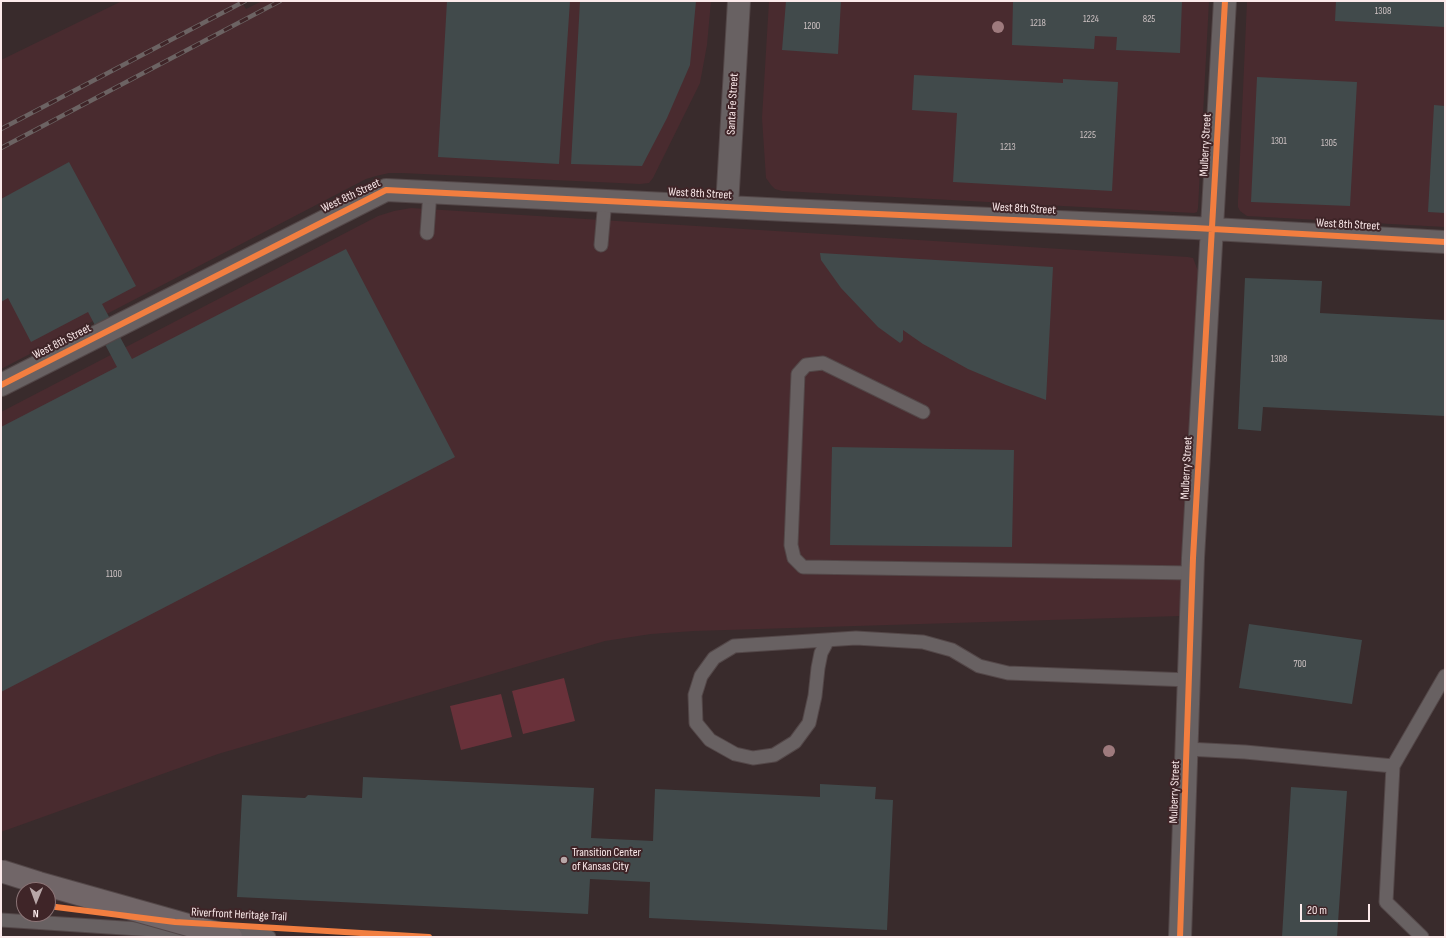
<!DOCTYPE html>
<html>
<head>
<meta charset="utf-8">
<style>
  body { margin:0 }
  #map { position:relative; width:1446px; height:938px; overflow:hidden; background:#392b2c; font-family:"Sofia Sans Condensed",sans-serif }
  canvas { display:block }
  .frame { position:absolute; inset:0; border:2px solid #fceaeb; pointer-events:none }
  .north { position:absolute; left:16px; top:882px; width:40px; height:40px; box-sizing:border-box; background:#3f2528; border:1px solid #8b7476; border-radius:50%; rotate:181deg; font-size:11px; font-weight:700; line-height:16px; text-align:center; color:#fceaeb }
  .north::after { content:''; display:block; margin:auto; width:14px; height:18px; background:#b8a7a8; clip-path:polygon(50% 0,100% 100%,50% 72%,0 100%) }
  .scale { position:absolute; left:1300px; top:904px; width:70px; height:18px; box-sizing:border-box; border:2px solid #fceaeb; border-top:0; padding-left:5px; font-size:12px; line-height:14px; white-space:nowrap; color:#fceaeb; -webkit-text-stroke:3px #3f2528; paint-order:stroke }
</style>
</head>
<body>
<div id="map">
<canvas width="1446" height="938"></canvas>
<div class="frame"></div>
<div class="north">N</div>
<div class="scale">20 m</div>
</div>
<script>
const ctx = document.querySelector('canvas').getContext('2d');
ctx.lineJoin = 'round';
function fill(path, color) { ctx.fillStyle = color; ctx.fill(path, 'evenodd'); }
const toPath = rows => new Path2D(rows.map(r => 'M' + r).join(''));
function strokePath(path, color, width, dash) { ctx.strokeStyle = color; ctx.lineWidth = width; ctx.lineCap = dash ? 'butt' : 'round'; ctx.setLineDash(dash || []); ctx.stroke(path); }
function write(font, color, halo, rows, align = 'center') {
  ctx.font = font + ' "Sofia Sans Condensed",sans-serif'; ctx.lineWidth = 4; ctx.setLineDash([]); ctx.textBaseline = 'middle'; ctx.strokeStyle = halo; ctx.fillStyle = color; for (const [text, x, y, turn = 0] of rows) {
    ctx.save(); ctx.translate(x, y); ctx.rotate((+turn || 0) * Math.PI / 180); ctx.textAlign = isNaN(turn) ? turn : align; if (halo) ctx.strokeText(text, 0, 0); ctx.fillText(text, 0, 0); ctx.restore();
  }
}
fill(toPath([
  [122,1,241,1,246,9,262,1,711,1,707,45,700,83,653,178,649,183,640,184,401,173,389,173,376,176,366,179,1,369,1,60],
  [769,1,1209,1,1198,208,1197,212,1194,213,782,191,775,189,771,185,766,178,762,118],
  [1247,1,1445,1,1445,227,1247,216,1240,211,1238,207,1238,201],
  [411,208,1188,257,1193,258,1198,271,1180,616,694,631,651,634,605,641,218,754,1,832,1,412,378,216,394,211]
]), '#492b2f');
fill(toPath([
  [564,678,575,721,523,734,512,691],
  [501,694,512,737,461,750,450,706]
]), '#69313a');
fill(toPath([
  [447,1,570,1,559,164,438,157],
  [580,1,696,1,690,65,667,118,642,166,571,164],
  [786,1,841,1,838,54,782,50],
  [1013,1,1182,1,1180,53,1116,50,1117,37,1095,36,1094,49,1012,45],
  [1336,1,1445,1,1445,27,1335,21],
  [914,75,1063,83,1063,79,1118,82,1112,191,953,182,957,113,912,110],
  [1257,77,1357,82,1350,206,1251,202],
  [1434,105,1445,106,1445,213,1428,212],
  [69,162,136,286,102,304,132,359,346,249,455,457,1,692,1,427,117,367,88,312,31,342,8,298,1,302,1,199],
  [820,253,1053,267,1046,400,1006,385,968,369,923,344,903,330,903,340,900,343,878,327,841,288,821,260],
  [1245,278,1322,281,1320,313,1445,320,1445,416,1263,407,1261,431,1238,429],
  [832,447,1014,450,1012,547,830,545],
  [1249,624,1362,640,1352,704,1239,688],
  [363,777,594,788,591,838,653,841,655,789,820,797,820,784,876,787,875,799,893,800,887,930,649,918,650,882,590,879,588,914,237,897,242,795,305,798,308,795,362,798],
  [1291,787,1347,791,1337,937,1282,937]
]), '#414a4b');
const service = toPath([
  [427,233,430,192],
  [601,245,605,200],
  [923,412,823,363,806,365,798,374,791,545,794,558,803,567,1193,573],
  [828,640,821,653,818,668,815,696,809,723,795,742,774,755,753,758,735,754,710,740,696,723,695,695,701,676,714,658,734,646,856,638,923,642,952,650,979,666,1008,673,1189,680],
  [1187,749,1245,752,1393,766],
  [1,920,185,932],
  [224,934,269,937],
  [1422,937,1386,902,1393,766,1445,676]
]);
const minor = toPath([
  [727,206,739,1],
  [1,385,386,190,787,210,1195,228,1445,242],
  [1180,937,1193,558,1225,1]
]);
strokePath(service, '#534748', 15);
strokePath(minor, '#534748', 24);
strokePath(service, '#686162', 13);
strokePath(minor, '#686162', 22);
const rail = toPath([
  [1,129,245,1],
  [1,148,280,1]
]);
strokePath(rail, '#6c6363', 4.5);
strokePath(rail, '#3f2528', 3, [9]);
const motorwayBridge = toPath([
  [1,871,39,883,231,937]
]);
strokePath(motorwayBridge, '#534748', 24, []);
strokePath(motorwayBridge, '#716668', 22);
strokePath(toPath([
  [1,385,386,190,787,210,1195,228,1445,242],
  [48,906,175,922,429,937],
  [1180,937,1193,558,1225,1]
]), '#f27e40', 6);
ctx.fillStyle = '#9e7a7d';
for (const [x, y] of [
  [998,27],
  [1109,751]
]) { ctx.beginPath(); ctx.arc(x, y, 6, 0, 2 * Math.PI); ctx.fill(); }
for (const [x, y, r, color] of [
  [564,860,4,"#b8a7a8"]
]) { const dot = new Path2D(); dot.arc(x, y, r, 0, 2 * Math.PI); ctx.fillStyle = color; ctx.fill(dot); strokePath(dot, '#3f2528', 1.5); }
write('10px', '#cdc2c3', null, [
  ["1308",1383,11],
  ["1224",1091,19],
  ["825",1149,19],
  ["1218",1038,23],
  ["1200",812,26],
  ["1225",1088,135],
  ["1301",1279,141],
  ["1305",1329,143],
  ["1213",1008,147],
  ["1308",1279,359],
  ["1100",114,574],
  ["700",1300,664]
]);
write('12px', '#fceaeb', '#3f2528', [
  ["Santa Fe Street",733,104,-87],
  ["Mulberry Street",1206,145,-87],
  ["West 8th Street",700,194,3],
  ["West 8th Street",351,196,-25],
  ["West 8th Street",1024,209,3],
  ["West 8th Street",1348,225,3],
  ["West 8th Street",62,342,-27],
  ["Mulberry Street",1187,468,-87],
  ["Mulberry Street",1175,792,-88],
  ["Riverfront Heritage Trail",239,915,3]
]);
write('12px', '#fceaeb', '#3f2528', [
  ["Transition Center",572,853],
  ["of Kansas City",572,867]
], 'left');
</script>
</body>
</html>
